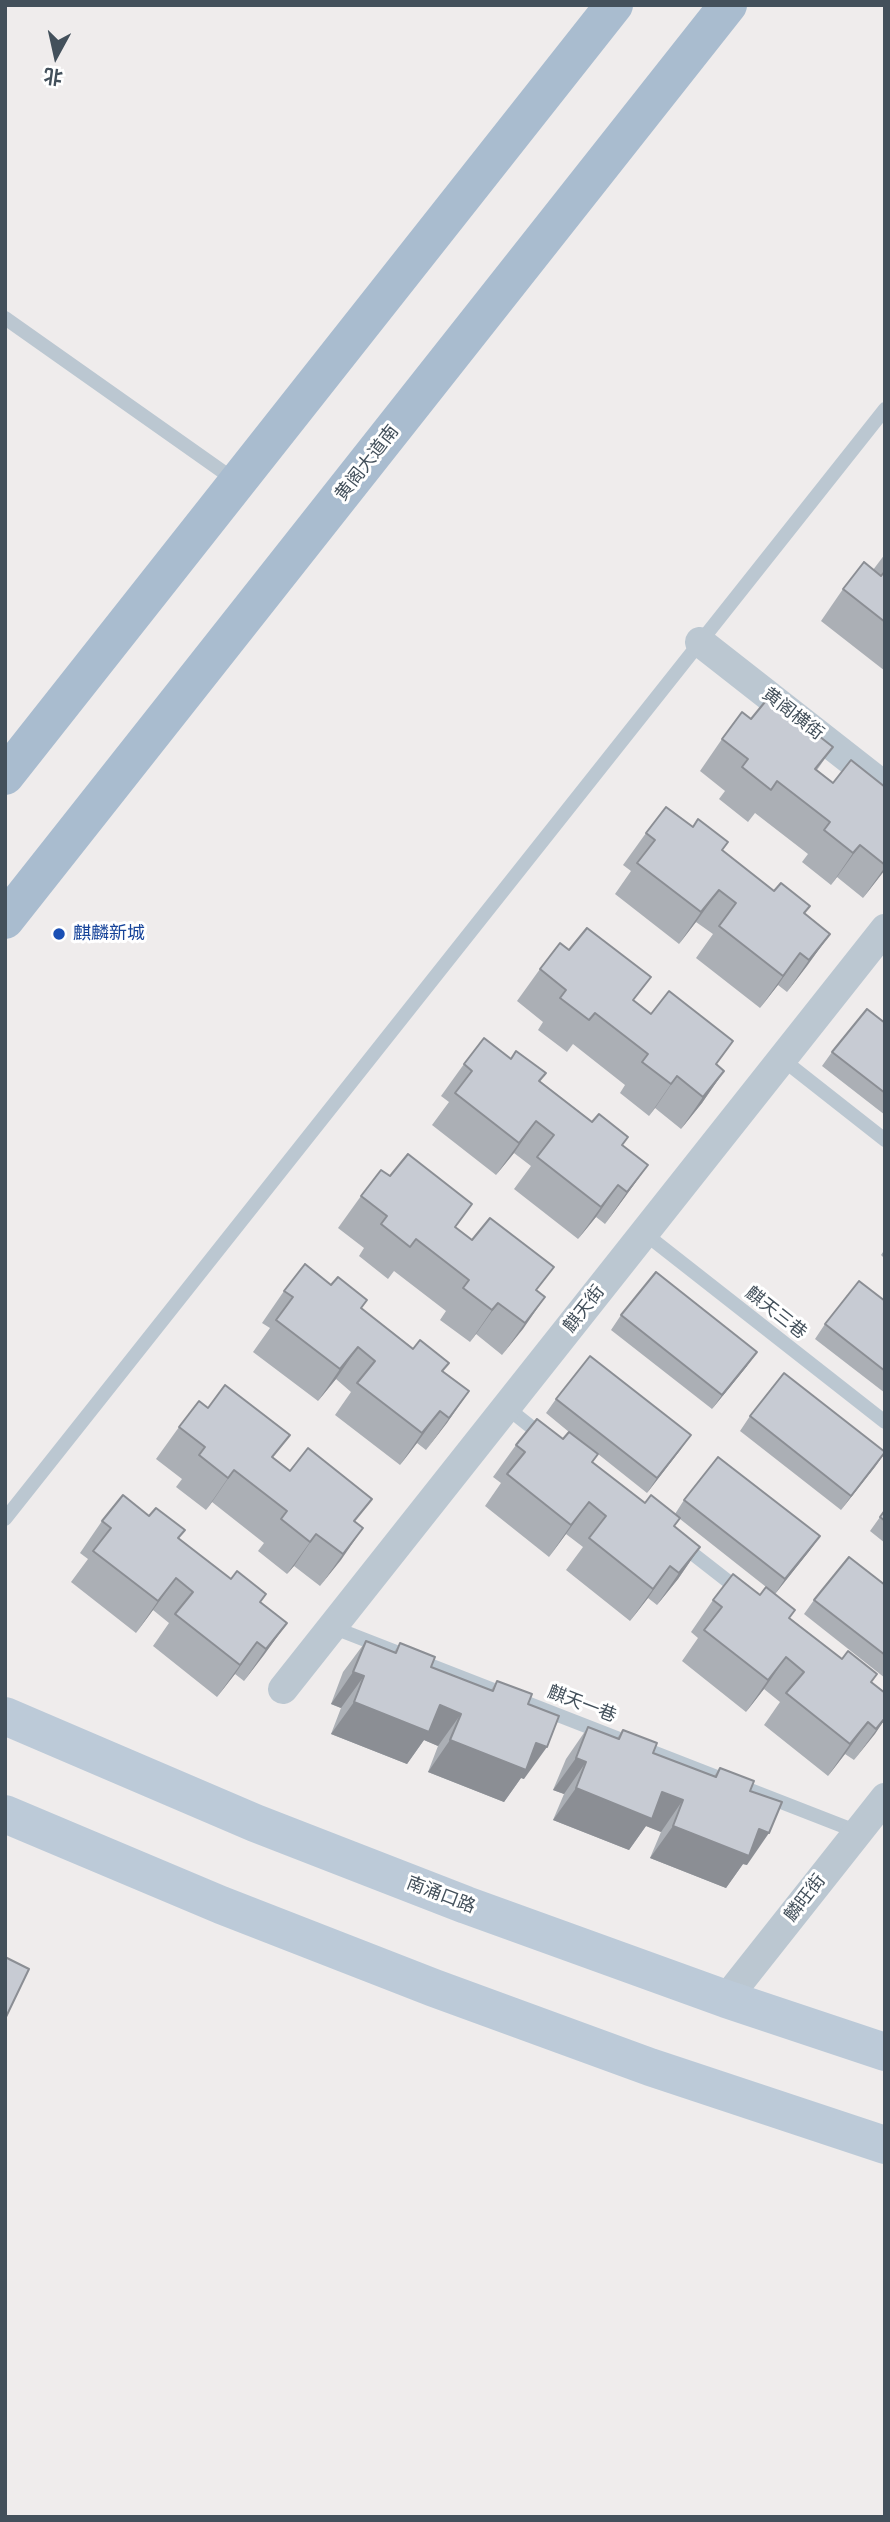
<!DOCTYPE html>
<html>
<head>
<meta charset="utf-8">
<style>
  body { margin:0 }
  #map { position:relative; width:890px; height:2522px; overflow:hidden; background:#efecec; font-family:Mulish,"Noto Sans SC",sans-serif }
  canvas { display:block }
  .frame { position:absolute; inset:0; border:7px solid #43505b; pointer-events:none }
  .north { position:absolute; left:21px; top:21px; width:70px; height:70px; -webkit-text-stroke:5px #fff; paint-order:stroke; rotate:188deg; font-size:19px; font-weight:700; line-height:28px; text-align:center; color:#43505b }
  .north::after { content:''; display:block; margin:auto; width:24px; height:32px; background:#43505b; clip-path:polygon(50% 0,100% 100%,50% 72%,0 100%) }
</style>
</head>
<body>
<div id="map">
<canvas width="890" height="2522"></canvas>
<div class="frame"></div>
<div class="north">北</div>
</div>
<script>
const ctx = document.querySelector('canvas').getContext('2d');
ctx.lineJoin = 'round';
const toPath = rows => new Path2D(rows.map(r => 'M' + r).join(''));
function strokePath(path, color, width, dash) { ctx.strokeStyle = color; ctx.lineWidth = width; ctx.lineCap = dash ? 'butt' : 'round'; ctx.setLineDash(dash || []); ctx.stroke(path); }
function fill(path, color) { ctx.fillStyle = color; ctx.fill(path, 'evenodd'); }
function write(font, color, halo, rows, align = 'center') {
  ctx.font = font + ' Mulish,"Noto Sans SC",sans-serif'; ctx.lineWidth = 6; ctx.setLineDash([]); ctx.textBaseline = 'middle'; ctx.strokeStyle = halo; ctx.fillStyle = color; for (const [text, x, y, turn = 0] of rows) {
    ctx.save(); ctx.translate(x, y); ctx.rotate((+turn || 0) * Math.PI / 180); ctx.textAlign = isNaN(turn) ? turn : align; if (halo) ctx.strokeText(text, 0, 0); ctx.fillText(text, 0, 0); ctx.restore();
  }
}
strokePath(toPath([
  [5,318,236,481],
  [782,1059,885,1140],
  [644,1233,885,1422],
  [506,1407,545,1438],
  [5,1519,885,409],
  [679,1543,743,1593],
  [332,1627,858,1832]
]), '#bbc7d1', 14);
strokePath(toPath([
  [700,642,885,787],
  [283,1689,885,929],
  [726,1999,885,1798]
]), '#bbc7d1', 30);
strokePath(toPath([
  [5,1716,255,1823,466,1905,726,1999,885,2052],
  [5,1814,221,1905,434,1988,650,2067,885,2145]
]), '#bccad8', 38);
strokePath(toPath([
  [5,776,614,5],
  [5,920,728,5]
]), '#a9bccf', 38);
fill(toPath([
  [885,554,885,671,821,621,843,589,873,570],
  [751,719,833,747,817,770,833,783,885,787,885,870,863,898,837,877,831,885,802,862,808,854,755,813,748,822,719,799,725,791,700,771,722,739],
  [646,833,722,850,830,934,787,992,778,985,760,1008,696,958,713,934,696,922,679,944,615,894,631,871,623,865],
  [540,969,634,1001,724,1071,702,1103,681,1129,655,1108,649,1116,620,1093,625,1085,573,1044,567,1052,538,1030,543,1022,517,1001],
  [885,1023,885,1115,822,1066,832,1052],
  [511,1059,546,1073,540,1081,648,1165,605,1224,596,1217,578,1239,514,1189,531,1166,514,1153,496,1175,432,1125,449,1102,441,1096,464,1064],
  [361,1196,456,1228,545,1297,502,1355,476,1334,470,1342,440,1320,446,1311,394,1271,388,1279,359,1256,364,1248,338,1228],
  [885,1249,885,1259,881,1255],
  [284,1291,361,1308,469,1391,426,1450,417,1443,400,1465,335,1415,351,1392,336,1379,318,1401,253,1352,270,1328,262,1323],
  [885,1301,885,1393,815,1339,825,1324],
  [621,1315,747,1366,712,1409,611,1330],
  [556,1399,681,1449,647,1493,598,1454,592,1463,645,1503,675,1514,684,1500,810,1550,775,1594,680,1519,674,1527,700,1547,678,1579,657,1605,648,1598,630,1621,566,1570,583,1547,566,1534,549,1557,485,1506,501,1483,493,1477,516,1445,563,1439,569,1432,546,1413],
  [750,1416,885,1453,841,1510,740,1431],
  [179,1427,274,1458,363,1528,320,1586,294,1566,287,1574,258,1551,264,1543,212,1502,206,1510,176,1487,182,1479,156,1459],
  [885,1510,885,1543,870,1531],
  [102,1521,179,1539,287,1623,244,1681,235,1674,217,1697,153,1646,169,1623,153,1610,136,1633,71,1582,88,1559,80,1553],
  [885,1585,885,1678,804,1614,814,1600],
  [713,1600,790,1618,842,1659,877,1674,871,1682,885,1692,885,1719,854,1760,845,1754,828,1776,764,1725,780,1702,764,1689,746,1712,682,1661,698,1638,691,1632],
  [366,1641,394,1652,400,1643,431,1667,491,1690,497,1681,528,1704,524,1779,521,1778,504,1802,428,1772,438,1746,424,1740,407,1764,331,1734,341,1708,331,1704,343,1672],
  [588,1727,617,1738,623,1730,653,1753,714,1776,720,1768,750,1791,747,1865,743,1864,726,1888,650,1858,661,1832,646,1826,629,1850,553,1820,564,1794,553,1790,566,1759]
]), '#abafb5');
fill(toPath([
  [860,845,837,877,831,885,853,853],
  [885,867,884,871,863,898],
  [719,890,696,922,679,944,701,912],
  [830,934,807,966,787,992,809,960],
  [800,953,778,985,760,1008,783,976],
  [724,1071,702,1103,681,1129,703,1097],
  [677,1076,655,1108,649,1116,671,1084],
  [536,1121,514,1153,496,1175,519,1143],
  [648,1165,625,1197,605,1224,627,1192],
  [618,1185,596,1217,578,1239,601,1207],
  [545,1297,523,1329,502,1355,525,1323],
  [498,1303,476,1334,470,1342,492,1310],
  [358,1347,336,1379,318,1401,340,1369],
  [757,1352,747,1366,712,1409,722,1395],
  [469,1391,447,1423,426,1450,449,1418],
  [440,1411,417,1443,400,1465,422,1433],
  [691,1435,681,1449,647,1493,657,1478],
  [885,1453,875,1467,841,1510,851,1496],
  [234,1470,212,1502,206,1510,228,1478],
  [589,1502,566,1534,549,1557,571,1525],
  [363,1528,341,1560,320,1586,343,1554],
  [316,1534,294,1566,287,1574,310,1542],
  [820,1536,810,1550,775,1594,785,1579],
  [700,1547,678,1579,657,1605,679,1573],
  [670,1566,648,1598,630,1621,653,1589],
  [176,1578,153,1610,136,1633,158,1601],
  [287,1623,264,1655,244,1681,266,1649],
  [257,1642,235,1674,217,1697,240,1665],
  [786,1657,764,1689,746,1712,768,1680],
  [353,1672,364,1676,341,1708,331,1704],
  [354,1702,440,1705,461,1714,438,1746,424,1740,407,1764,331,1734],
  [885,1718,885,1719,875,1734,854,1760],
  [868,1722,845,1754,828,1776,850,1744],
  [450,1740,536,1743,547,1747,524,1779,521,1778,504,1802,428,1772],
  [576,1758,586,1762,564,1794,553,1790],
  [576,1788,662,1792,683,1800,661,1832,646,1826,629,1850,553,1820],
  [673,1826,759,1829,769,1833,747,1865,743,1864,726,1888,650,1858]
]), '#8b8e94');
const building = toPath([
  [864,562,881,576,885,571,885,622,843,589,864,562],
  [769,697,833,747,815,769,833,783,851,760,885,787,885,865,860,845,853,853,824,830,830,822,777,781,771,790,742,767,748,759,722,739,742,712,751,719,769,697],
  [666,807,693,827,698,819,728,842,722,850,774,891,781,883,810,906,804,913,830,934,809,960,800,953,783,976,719,926,736,903,719,890,701,912,637,863,655,840,646,833,666,807],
  [587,928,651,977,633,1000,651,1014,669,991,733,1041,716,1064,724,1071,703,1097,677,1076,671,1084,642,1062,648,1054,595,1013,589,1020,560,998,566,990,540,969,560,943,569,950,587,928],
  [867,1009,885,1023,885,1093,832,1052,867,1009],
  [484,1038,511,1059,516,1051,546,1073,539,1081,592,1122,599,1114,628,1137,622,1145,648,1165,627,1192,618,1185,601,1207,537,1157,554,1135,536,1121,519,1143,455,1093,472,1071,464,1064,484,1038],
  [408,1154,472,1204,455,1227,472,1240,490,1218,554,1267,536,1290,545,1297,525,1323,498,1303,492,1310,463,1288,469,1280,416,1239,410,1247,381,1224,387,1216,361,1196,381,1170,390,1176,408,1154],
  [305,1264,331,1285,338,1277,367,1300,361,1308,413,1349,420,1340,449,1363,442,1371,469,1391,449,1418,440,1411,422,1433,357,1383,375,1361,358,1347,340,1369,276,1320,293,1297,284,1291,305,1264],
  [656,1272,757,1352,722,1395,621,1315,656,1272],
  [859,1281,885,1301,885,1371,825,1324,859,1281],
  [590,1356,691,1435,657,1478,556,1399,590,1356],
  [784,1373,885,1452,851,1496,750,1416,784,1373],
  [225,1385,290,1435,272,1457,290,1471,308,1448,372,1499,354,1521,363,1528,343,1554,316,1534,310,1542,281,1519,287,1511,234,1470,228,1478,199,1455,205,1447,179,1427,199,1401,208,1408,225,1385],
  [537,1419,563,1439,569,1432,598,1454,592,1462,645,1503,651,1495,680,1518,674,1526,700,1547,679,1573,670,1566,653,1589,589,1538,606,1516,589,1502,571,1525,507,1474,525,1452,516,1445,537,1419],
  [718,1457,820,1536,785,1579,684,1500,718,1457],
  [123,1495,149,1516,156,1508,185,1530,178,1538,231,1579,237,1571,266,1594,260,1602,287,1623,266,1649,257,1642,240,1665,175,1614,193,1592,176,1578,158,1601,93,1551,111,1528,102,1521,123,1495],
  [885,1510,885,1521,880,1517,885,1510],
  [849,1557,885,1585,885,1655,814,1600,849,1557],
  [733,1574,760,1595,766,1587,795,1610,789,1618,842,1659,848,1651,877,1674,871,1682,885,1693,885,1718,876,1729,868,1722,850,1744,786,1693,804,1672,786,1657,768,1680,704,1630,722,1607,713,1600,733,1574],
  [366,1641,396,1653,400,1643,435,1657,431,1667,493,1691,497,1681,532,1694,528,1704,559,1716,547,1747,536,1743,526,1770,450,1740,461,1714,440,1705,429,1732,354,1702,364,1676,353,1672,366,1641],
  [588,1727,619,1739,623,1730,657,1743,653,1753,716,1777,720,1768,754,1781,750,1791,782,1802,769,1833,759,1829,749,1856,673,1826,683,1800,662,1792,652,1819,576,1788,586,1762,576,1758,588,1727],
  [5,1957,29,1969,5,2019,5,1957]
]);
fill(building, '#c7cbd3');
strokePath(building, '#8b8e94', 2);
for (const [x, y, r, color] of [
  [59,934,7,"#1a4fb4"]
]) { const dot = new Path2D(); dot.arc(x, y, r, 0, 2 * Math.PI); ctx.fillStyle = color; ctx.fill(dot); strokePath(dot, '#fff', 2.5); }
write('18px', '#43505b', '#fff', [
  ["黄阁大道南",367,463,-52],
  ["黄阁横街",793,714,38],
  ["麒天街",584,1309,-52],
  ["麒天三巷",776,1313,38],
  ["麒天一巷",582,1704,21],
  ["南涌口路",441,1895,21],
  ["麟旺街",805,1898,-52]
]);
write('18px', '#164399', '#fff', [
  ["麒麟新城",73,934]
], 'left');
</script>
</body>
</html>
